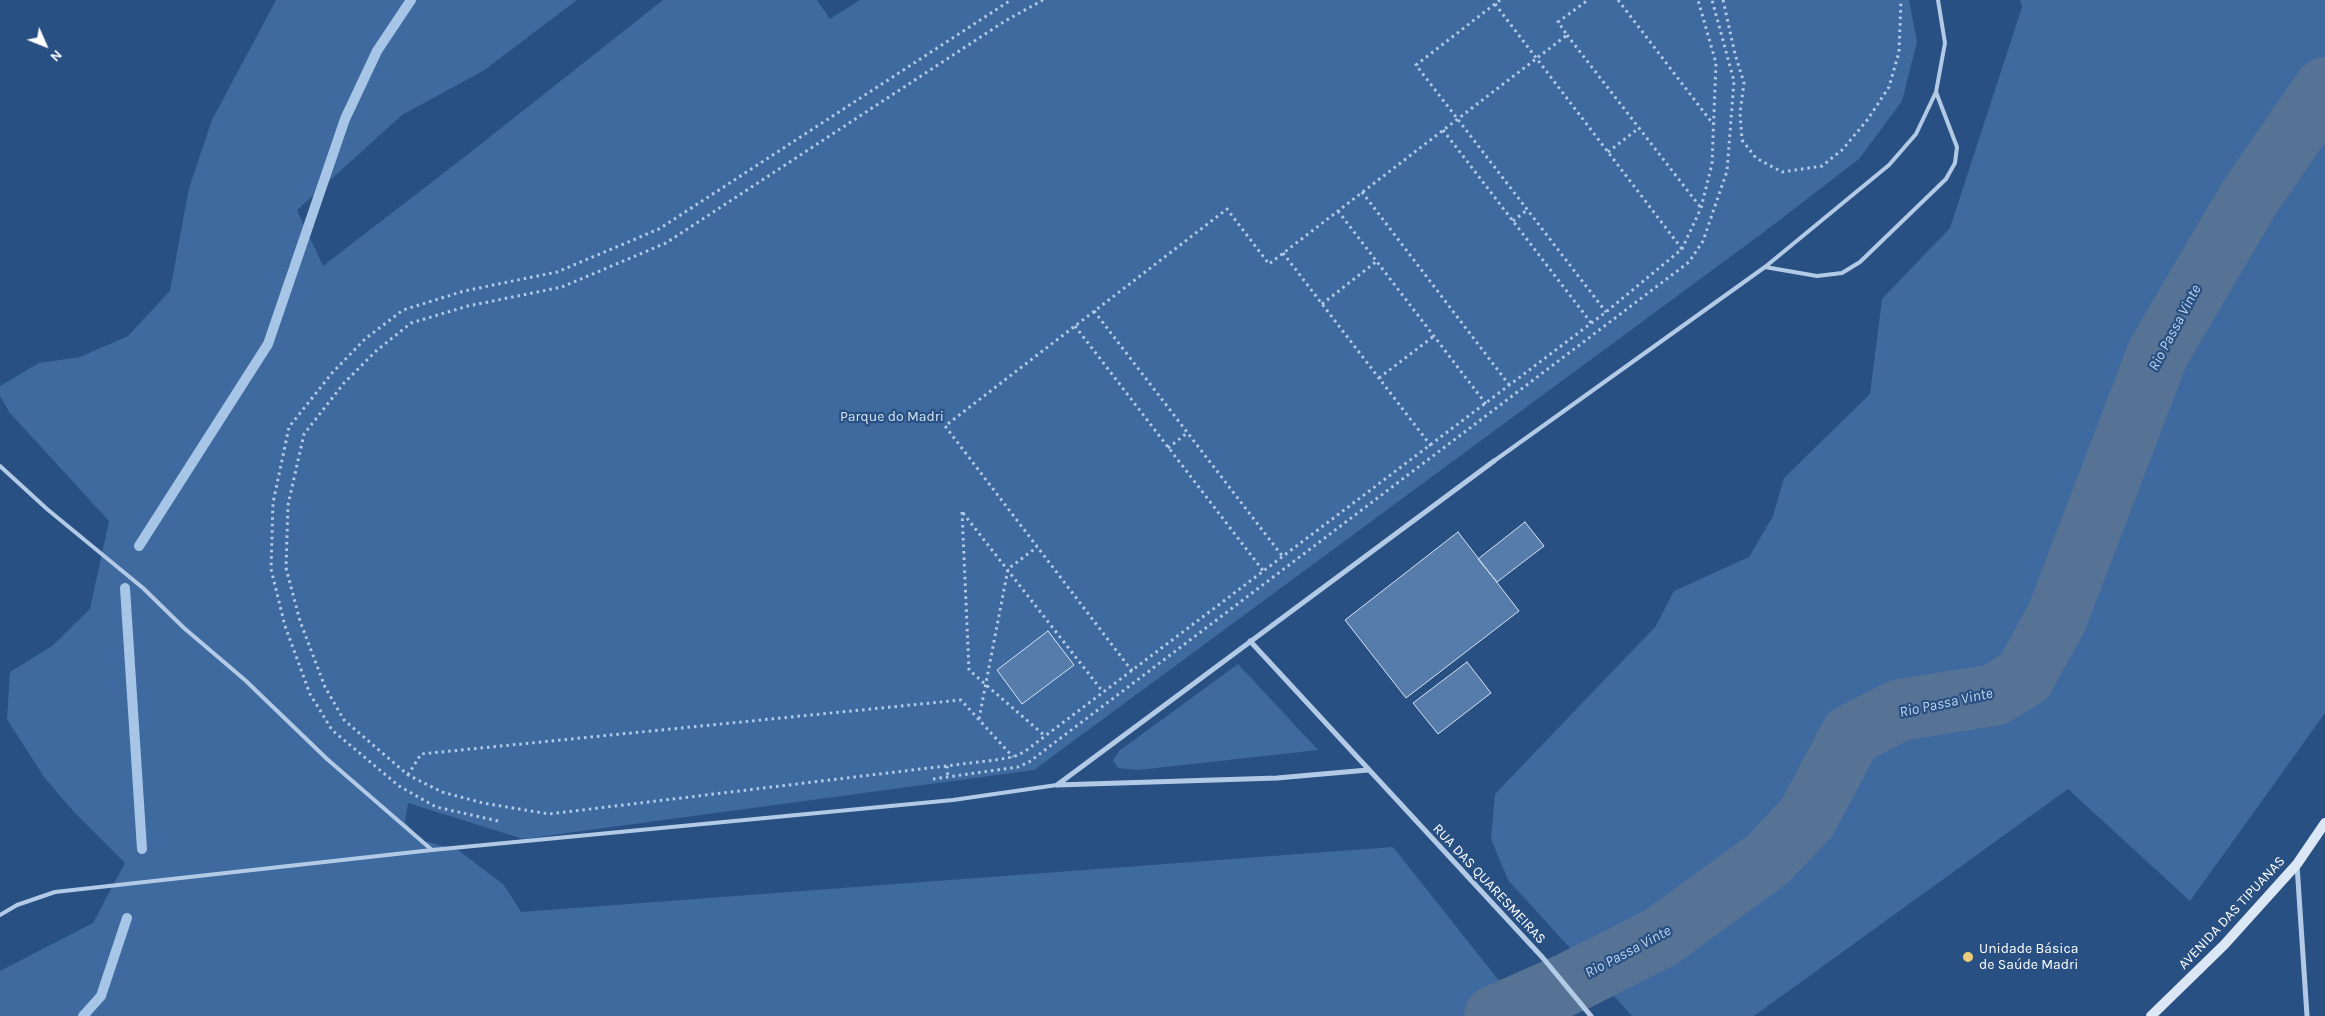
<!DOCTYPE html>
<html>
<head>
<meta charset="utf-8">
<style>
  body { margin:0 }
  #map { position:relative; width:2325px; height:1016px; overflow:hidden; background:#295082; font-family:Karla,sans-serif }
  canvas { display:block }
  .north { position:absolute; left:20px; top:20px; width:50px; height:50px; -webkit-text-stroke:4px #295082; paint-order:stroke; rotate:134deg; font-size:14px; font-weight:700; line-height:20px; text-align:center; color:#fff }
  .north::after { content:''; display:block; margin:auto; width:18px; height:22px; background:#fff; clip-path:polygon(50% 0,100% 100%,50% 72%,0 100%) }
</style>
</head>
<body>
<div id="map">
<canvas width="2325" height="1016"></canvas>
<div class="north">N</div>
</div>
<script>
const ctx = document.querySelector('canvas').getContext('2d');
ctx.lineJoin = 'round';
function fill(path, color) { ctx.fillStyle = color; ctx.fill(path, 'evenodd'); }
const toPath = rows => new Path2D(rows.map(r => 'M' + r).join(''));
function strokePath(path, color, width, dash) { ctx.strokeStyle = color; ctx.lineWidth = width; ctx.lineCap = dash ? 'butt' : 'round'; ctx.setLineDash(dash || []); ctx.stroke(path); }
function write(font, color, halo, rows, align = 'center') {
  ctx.font = font + ' Karla,sans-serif'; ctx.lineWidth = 4.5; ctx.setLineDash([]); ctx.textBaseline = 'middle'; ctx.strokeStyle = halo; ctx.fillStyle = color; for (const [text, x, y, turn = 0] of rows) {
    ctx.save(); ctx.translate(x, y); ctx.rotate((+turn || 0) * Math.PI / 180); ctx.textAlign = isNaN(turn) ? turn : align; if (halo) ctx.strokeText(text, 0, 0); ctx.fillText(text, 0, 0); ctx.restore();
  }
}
fill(toPath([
  [276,0,577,0,483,71,402,115,297,210,323,266,467,155,663,0,817,0,830,19,860,0,1909,0,1917,42,1902,101,1859,159,1764,232,1034,770,523,839,408,803,405,822,421,840,458,850,504,885,521,912,1393,847,1527,1016,0,1016,0,971,93,923,125,863,73,811,44,777,7,719,10,672,52,646,90,609,109,521,9,412,0,396,0,386,39,363,80,357,128,336,170,291,189,188,212,120],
  [2020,0,2325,0,2325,713,2190,901,2068,789,1754,1016,1632,1016,1508,880,1491,839,1495,794,1656,626,1674,591,1749,557,1773,516,1784,478,1870,394,1882,299,1950,228,2022,7],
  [1238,664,1318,750,1138,770,1118,768,1113,760,1119,751]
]), '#3e6a9f');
strokePath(toPath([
  [139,546,268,344,345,119,377,51,411,0],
  [125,588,142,849],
  [83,1016,101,996,127,918]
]), '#a7c5e6', 10);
strokePath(toPath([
  [1495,1016,1572,982,1661,937,1768,859,1807,818,1851,735,1900,710,1994,695,2024,677,2057,617,2158,353,2249,198,2325,88]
]), '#567295', 62);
const building = toPath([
  [1525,522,1544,546,1497,582,1478,559,1525,522],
  [1458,532,1519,611,1406,698,1345,620,1458,532],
  [1048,631,1074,665,1022,704,997,670,1048,631],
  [1467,662,1491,693,1438,734,1413,703,1467,662]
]);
fill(building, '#567cac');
strokePath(building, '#d5e4f5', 1);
strokePath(toPath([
  [1043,0,1005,21,666,243,562,287,468,306,411,323,376,351,344,383,304,434,288,505,286,568,300,621,325,687,344,720,408,775,442,792,483,803,549,814,995,760,1013,757,1024,752,1606,312,1682,249,1701,208,1712,164,1716,63,1698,0],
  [1500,0,1416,65,1606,312],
  [1618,0,1713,124],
  [1723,0,1735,54,1744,83,1740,113,1742,140,1756,158,1782,172,1822,166,1842,150,1868,119,1889,87,1899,52,1901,0],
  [1495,4,1682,249],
  [1567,35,1701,208],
  [1443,130,1592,324],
  [1608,152,1639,128],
  [1362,192,1510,386],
  [1338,211,1486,404],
  [1513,221,1527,210],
  [1283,253,1431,446],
  [1322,304,1377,261],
  [1094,311,1283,557],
  [1075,326,1264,572],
  [1379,378,1434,336],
  [1168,448,1187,433],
  [962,512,969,670,1045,736],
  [963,513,1103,692],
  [1132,671,945,426,1227,209,1269,264,1567,35,1558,22,1588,0],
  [979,719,1008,569,1037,547],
  [947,766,948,778],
  [408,775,421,754,961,700,1013,757],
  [933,779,1018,767,1029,762,1689,262,1703,241,1727,171,1734,81,1712,0],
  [498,821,436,807,399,786,332,730,310,694,285,626,271,569,273,503,289,427,332,373,365,339,403,310,464,291,557,272,659,229,1011,0]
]), '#b3cae6', 3, [2.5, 4]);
strokePath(toPath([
  [1765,267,1817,276,1842,273,1860,262,1946,179,1955,163,1957,147,1936,92],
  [1494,461,1765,267,1889,165,1916,134,1936,92,1945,43,1938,0],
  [0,466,47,509,143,588,184,628,245,680,327,759,432,850],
  [0,915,17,905,55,892,432,850,953,800,1057,785]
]), '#b3cae6', 4);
strokePath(toPath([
  [1250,641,1543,958,1591,1016],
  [1057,785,1494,461],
  [1057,785,1277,778,1368,770],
  [2297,865,2307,1016]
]), '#b3cae6', 5);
strokePath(toPath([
  [2151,1016,2224,945,2297,864,2325,823]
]), '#dce7f6', 10);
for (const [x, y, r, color] of [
  [1968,957,6,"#edcc7a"]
]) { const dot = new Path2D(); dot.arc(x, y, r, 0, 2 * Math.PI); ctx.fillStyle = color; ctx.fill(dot); strokePath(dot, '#295082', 2); }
write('14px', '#d5e4f5', '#295082', [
  ["Parque do Madri",892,417]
]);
write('14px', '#fff', '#295082', [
  ["RUA DAS QUARESMEIRAS",1489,884,47],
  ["AVENIDA DAS TIPUANAS",2232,913,-47]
]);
write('14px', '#fff', '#295082', [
  ["Unidade Básica",1979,949],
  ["de Saúde Madri",1979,965]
], 'left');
write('italic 15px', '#bed4ee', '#295082', [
  ["Rio Passa Vinte",2175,328,-62],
  ["Rio Passa Vinte",1946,703,-12],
  ["Rio Passa Vinte",1628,952,-28]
]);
</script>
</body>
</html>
